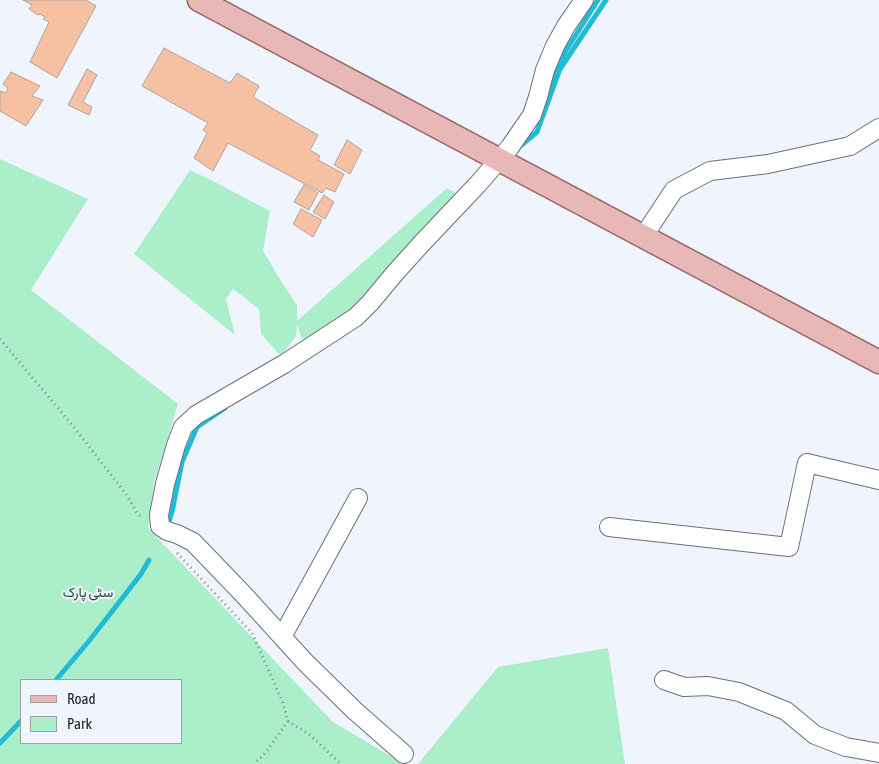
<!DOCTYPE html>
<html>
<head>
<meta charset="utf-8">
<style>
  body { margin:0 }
  #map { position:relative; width:879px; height:764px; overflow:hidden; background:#f0f4fd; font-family:"Asap Condensed",sans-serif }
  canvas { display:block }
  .legend { position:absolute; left:20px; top:679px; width:162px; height:65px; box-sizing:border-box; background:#f0f4fd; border:1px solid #9ea0a7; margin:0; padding:6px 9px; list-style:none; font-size:15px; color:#222326 }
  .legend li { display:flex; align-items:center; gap:10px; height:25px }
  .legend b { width:25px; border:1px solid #9ea0a7 }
</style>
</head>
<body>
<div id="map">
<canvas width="879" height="764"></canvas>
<ul class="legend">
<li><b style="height:6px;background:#e8b8b8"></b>Road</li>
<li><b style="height:14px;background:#aaefca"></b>Park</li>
</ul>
</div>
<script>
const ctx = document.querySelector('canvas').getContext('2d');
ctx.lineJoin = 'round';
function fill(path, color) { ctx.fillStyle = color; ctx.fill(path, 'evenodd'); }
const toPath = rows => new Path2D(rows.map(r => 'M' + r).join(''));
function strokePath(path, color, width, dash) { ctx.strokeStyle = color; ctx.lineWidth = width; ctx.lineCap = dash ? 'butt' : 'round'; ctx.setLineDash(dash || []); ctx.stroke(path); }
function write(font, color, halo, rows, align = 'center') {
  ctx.font = font + ' "Asap Condensed",Vazirmatn,sans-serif'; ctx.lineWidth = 4; ctx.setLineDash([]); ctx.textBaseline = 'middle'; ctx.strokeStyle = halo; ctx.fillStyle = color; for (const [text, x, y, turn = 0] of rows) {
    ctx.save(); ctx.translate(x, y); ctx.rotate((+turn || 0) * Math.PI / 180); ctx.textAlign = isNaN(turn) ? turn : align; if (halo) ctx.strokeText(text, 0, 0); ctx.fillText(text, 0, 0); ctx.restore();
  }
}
fill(toPath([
  [0,159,88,199,31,290,178,404,154,483,148,528,333,722,404,764,0,764],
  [21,680,181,680,181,743,21,743],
  [190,170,211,180,270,211,263,251,283,284,297,305,297,321,447,188,458,194,353,312,309,341,301,337,297,324,296,336,281,356,261,334,259,309,233,289,226,299,235,335,134,254],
  [608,648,625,764,418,764,498,667]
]), '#aaefca');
strokePath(toPath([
  [549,87,565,52,598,0],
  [519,147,537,132,560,69,606,0],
  [168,525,172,512,182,462,197,427,225,408],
  [56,680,89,641,141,574,149,560],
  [0,743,21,721]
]), '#20bbd5', 5);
const building = toPath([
  [23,0,86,0,96,6,57,78,30,62,49,22,43,19,45,17,40,14,38,15,29,9,32,5,23,0],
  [164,48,230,83,237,73,259,86,253,97,318,135,310,150,320,156,318,160,344,174,335,192,326,188,322,193,228,143,213,171,194,158,207,133,203,130,208,123,142,86,164,48],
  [87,69,97,75,83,102,92,107,89,115,68,105,87,69],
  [11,72,40,86,32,96,43,100,26,126,0,111,0,91,6,93,8,88,3,84,11,72],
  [347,140,362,150,350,174,334,165,347,140],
  [304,185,318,193,309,210,294,202,304,185],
  [324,195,334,202,325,219,313,212,324,195],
  [301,209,322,220,313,237,293,224,301,209]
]);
fill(building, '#f6c1a3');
strokePath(building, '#aea49f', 1);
const minor = toPath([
  [643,237,674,190,710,171,768,164,850,146,879,128],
  [609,527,789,547,807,463,879,480],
  [282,637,358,498],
  [664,680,684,687,708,686,739,692,786,711,815,735,846,747,879,753],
  [404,754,354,710,305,662,244,595,193,542,177,534,167,531,160,526,159,515,165,484,176,445,183,427,196,415,284,364,356,317,370,303,395,273,423,242,478,184,510,147,532,115,538,97,545,70,555,46,566,26,584,0]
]);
const major = toPath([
  [199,0,879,362]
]);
strokePath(minor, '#6c6f77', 20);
strokePath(major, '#986566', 25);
strokePath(toPath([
  [0,339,73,426,126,494,137,513,142,518],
  [177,553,252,633,283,703,288,721,266,752,254,764],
  [288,721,310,735,341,764]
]), '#86888e', 3, [1, 4]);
strokePath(minor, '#fff', 18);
strokePath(major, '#e8b8b8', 22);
write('14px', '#1d4934', '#f0f4fd', [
  ["سٹی پارک",88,593]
]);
</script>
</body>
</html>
